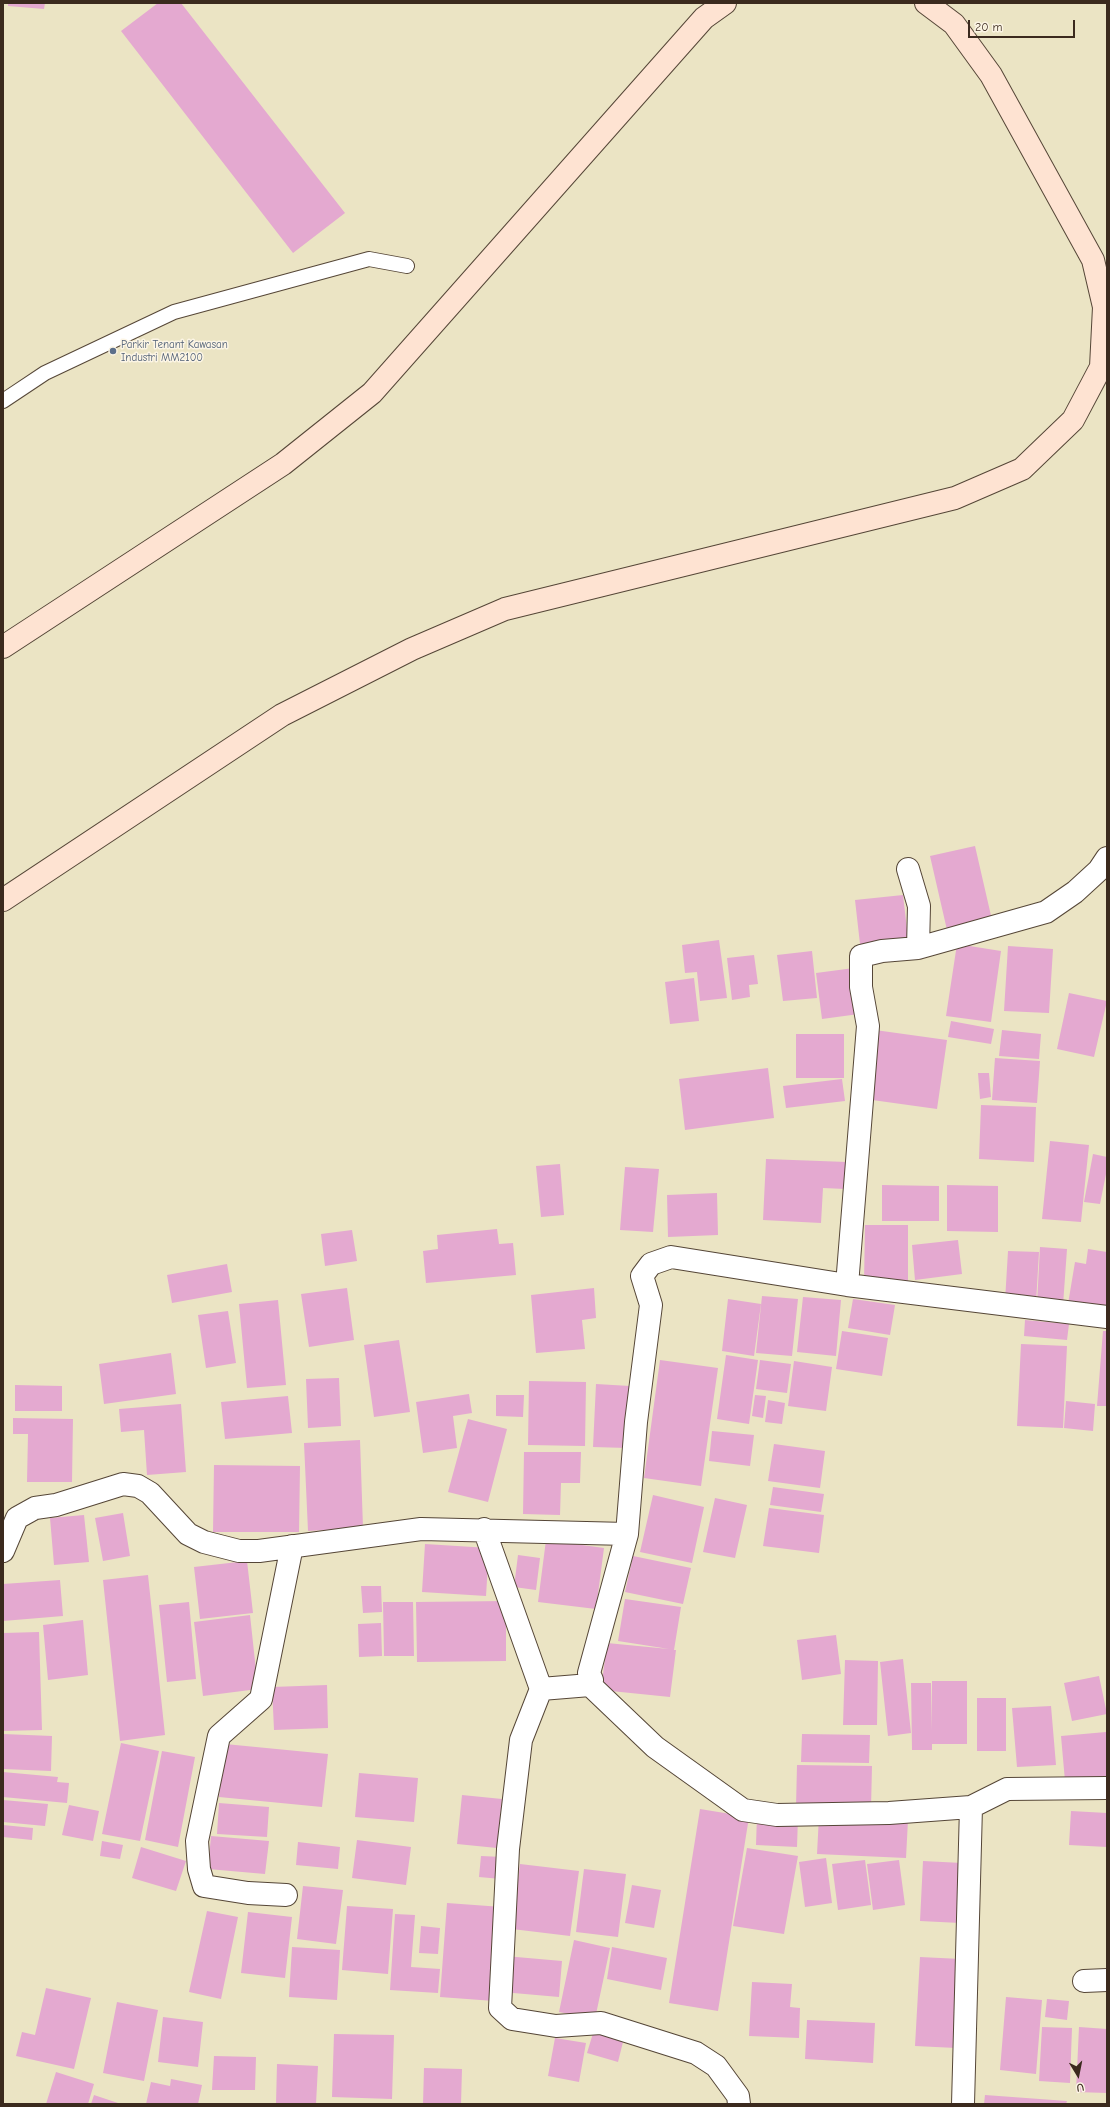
<!DOCTYPE html>
<html>
<head>
<meta charset="utf-8">
<style>
  body { margin:0 }
  #map { position:relative; width:1110px; height:2107px; overflow:hidden; background:#ebe4c4; font-family:"Comic Neue",sans-serif }
  canvas { display:block }
  .frame { position:absolute; inset:0; border:4px solid #3b2a1e; pointer-events:none }
  .north { position:absolute; left:1058px; top:2055px; width:40px; height:40px; -webkit-text-stroke:3px #fcf5e5; paint-order:stroke; rotate:170deg; font-size:11px; font-weight:700; line-height:16px; text-align:center; color:#3b2a1e }
  .north::after { content:''; display:block; margin:auto; width:14px; height:18px; background:#3b2a1e; clip-path:polygon(50% 0,100% 100%,50% 72%,0 100%) }
  .scale { position:absolute; left:968px; top:20px; width:107px; height:18px; box-sizing:border-box; border:2px solid #3b2a1e; border-top:0; padding-left:5px; font-size:12px; line-height:14px; white-space:nowrap; color:#3b2a1e; -webkit-text-stroke:3px #fcf5e5; paint-order:stroke }
</style>
</head>
<body>
<div id="map">
<canvas width="1110" height="2107"></canvas>
<div class="frame"></div>
<div class="north">U</div>
<div class="scale">20 m</div>
</div>
<script>
const ctx = document.querySelector('canvas').getContext('2d');
ctx.lineJoin = 'round';
function fill(path, color) { ctx.fillStyle = color; ctx.fill(path, 'evenodd'); }
const toPath = rows => new Path2D(rows.map(r => 'M' + r).join(''));
function strokePath(path, color, width, dash) { ctx.strokeStyle = color; ctx.lineWidth = width; ctx.lineCap = dash ? 'butt' : 'round'; ctx.setLineDash(dash || []); ctx.stroke(path); }
function write(font, color, halo, rows, align = 'center') {
  ctx.font = font + ' "Comic Neue",sans-serif'; ctx.lineWidth = 3; ctx.setLineDash([]); ctx.textBaseline = 'middle'; ctx.strokeStyle = halo; ctx.fillStyle = color; for (const [text, x, y, turn = 0] of rows) {
    ctx.save(); ctx.translate(x, y); ctx.rotate((+turn || 0) * Math.PI / 180); ctx.textAlign = isNaN(turn) ? turn : align; if (halo) ctx.strokeText(text, 0, 0); ctx.fillText(text, 0, 0); ctx.restore();
  }
}
fill(toPath([
  [8,3,45,3,44,9,8,6],
  [158,3,181,3,345,213,293,253,121,31],
  [975,846,992,920,947,930,930,856],
  [903,895,908,938,860,944,855,900],
  [719,940,727,998,700,1001,697,972,685,973,682,945],
  [957,944,1001,951,991,1022,946,1016],
  [1008,946,1053,949,1049,1013,1004,1011],
  [812,951,817,998,783,1001,777,955],
  [754,955,758,984,749,985,750,997,732,1000,727,958],
  [854,968,859,1014,822,1019,816,973],
  [694,978,699,1021,670,1024,665,982],
  [1069,993,1107,1001,1094,1057,1057,1049],
  [951,1021,994,1029,991,1044,948,1037],
  [875,1030,947,1040,937,1109,865,1099],
  [1002,1030,1041,1034,1039,1059,999,1056],
  [796,1034,844,1034,844,1078,796,1078],
  [995,1058,1040,1061,1037,1103,992,1100],
  [768,1068,774,1118,685,1130,679,1079],
  [978,1073,989,1073,991,1097,980,1099],
  [842,1079,845,1101,786,1108,783,1086],
  [981,1105,1036,1107,1034,1162,979,1159],
  [1050,1141,1089,1145,1081,1222,1042,1219],
  [1093,1154,1107,1157,1107,1169,1100,1204,1084,1202],
  [766,1159,847,1162,845,1189,823,1188,821,1223,763,1220],
  [560,1164,564,1215,541,1217,536,1166],
  [625,1167,659,1169,653,1232,620,1230],
  [882,1185,939,1186,939,1221,882,1221],
  [947,1185,998,1186,998,1232,947,1231],
  [717,1193,718,1235,668,1237,667,1195],
  [865,1225,908,1225,908,1283,864,1283],
  [497,1229,499,1244,513,1243,516,1275,426,1283,423,1251,438,1249,437,1235],
  [352,1230,357,1261,325,1266,321,1234],
  [958,1240,962,1274,915,1280,912,1245],
  [1040,1247,1067,1249,1063,1305,1037,1304],
  [1088,1249,1107,1252,1107,1311,1068,1304,1075,1262,1086,1264],
  [1008,1251,1039,1252,1036,1303,1005,1301],
  [227,1264,232,1292,172,1303,167,1275],
  [347,1288,354,1340,309,1347,301,1294],
  [594,1288,596,1318,582,1320,585,1349,536,1353,531,1295],
  [762,1296,798,1299,792,1356,756,1353],
  [803,1297,841,1300,836,1356,797,1352],
  [728,1299,761,1304,754,1356,722,1351],
  [853,1299,895,1305,890,1335,848,1328],
  [278,1300,286,1385,247,1388,239,1304],
  [228,1311,236,1363,206,1368,198,1315],
  [1025,1320,1069,1324,1067,1340,1024,1336],
  [842,1331,888,1338,882,1376,836,1369],
  [1103,1331,1107,1331,1107,1406,1097,1406],
  [399,1340,410,1412,374,1417,364,1345],
  [1021,1344,1067,1346,1063,1428,1017,1426],
  [171,1353,176,1394,104,1404,99,1364],
  [726,1355,758,1360,749,1424,717,1419],
  [660,1360,718,1368,701,1486,644,1478],
  [760,1360,791,1364,787,1393,756,1389],
  [794,1361,832,1367,826,1411,788,1406],
  [339,1378,341,1426,308,1428,306,1379],
  [529,1381,586,1382,585,1446,528,1445],
  [596,1384,630,1386,627,1448,593,1447],
  [15,1385,62,1386,62,1411,15,1411],
  [469,1394,472,1413,453,1416,457,1448,423,1453,416,1402],
  [496,1395,524,1395,523,1417,496,1416],
  [755,1395,766,1396,763,1418,752,1416],
  [288,1396,292,1433,225,1439,221,1402],
  [768,1400,785,1403,782,1424,765,1422],
  [1066,1401,1095,1404,1093,1431,1064,1428],
  [181,1404,186,1472,147,1475,144,1430,121,1432,119,1409],
  [13,1418,73,1419,72,1482,27,1482,28,1434,13,1434],
  [468,1419,507,1429,488,1502,448,1492],
  [712,1431,754,1435,750,1466,709,1461],
  [360,1440,363,1528,308,1531,304,1443],
  [774,1444,825,1451,820,1488,768,1481],
  [524,1452,581,1452,580,1483,561,1483,560,1515,523,1514],
  [214,1465,300,1466,299,1532,213,1532],
  [773,1487,824,1494,821,1512,770,1505],
  [653,1495,704,1507,692,1563,640,1552],
  [715,1498,747,1505,735,1558,703,1552],
  [769,1508,824,1515,819,1553,763,1546],
  [123,1513,130,1556,103,1561,95,1518],
  [84,1515,89,1562,54,1565,50,1518],
  [546,1540,604,1548,596,1609,538,1602],
  [425,1544,489,1548,486,1596,422,1592],
  [518,1555,540,1558,536,1590,514,1587],
  [633,1556,691,1568,683,1604,625,1592],
  [247,1561,253,1613,200,1619,194,1567],
  [148,1575,165,1735,120,1741,103,1580],
  [60,1580,63,1616,3,1621,3,1584],
  [361,1586,381,1586,382,1612,363,1613],
  [625,1599,681,1607,674,1650,676,1650,670,1697,601,1690,607,1643,669,1649,618,1641],
  [506,1601,506,1661,417,1662,416,1602],
  [189,1602,196,1679,167,1682,159,1605],
  [383,1602,413,1602,414,1656,384,1656],
  [250,1615,258,1689,203,1696,194,1622],
  [83,1620,88,1675,48,1680,43,1625],
  [381,1623,382,1656,359,1657,358,1624],
  [39,1632,42,1730,3,1731,3,1633],
  [836,1635,841,1674,802,1680,797,1640],
  [903,1659,911,1733,888,1736,880,1662],
  [845,1660,878,1661,877,1725,843,1725],
  [1099,1676,1107,1714,1072,1721,1064,1683],
  [932,1681,967,1681,967,1744,932,1744,932,1750,912,1750,911,1683,931,1683,932,1731],
  [327,1685,328,1728,274,1730,272,1687],
  [977,1698,1006,1698,1006,1751,977,1751],
  [1051,1706,1056,1765,1017,1767,1012,1708],
  [1106,1732,1107,1777,1065,1781,1061,1736],
  [3,1734,52,1736,51,1771,3,1769],
  [802,1734,870,1735,869,1763,801,1762],
  [121,1743,159,1751,140,1841,102,1834],
  [225,1744,328,1754,322,1807,219,1797],
  [162,1751,195,1757,178,1847,145,1840],
  [797,1765,872,1766,871,1808,796,1807],
  [3,1772,58,1777,57,1782,69,1783,67,1803,3,1797],
  [359,1773,418,1778,414,1822,355,1817],
  [462,1795,502,1799,497,1848,457,1844],
  [3,1800,48,1804,45,1826,3,1822],
  [219,1803,269,1807,267,1837,217,1834],
  [69,1805,99,1811,93,1841,62,1835],
  [700,1809,749,1817,718,2011,669,2003],
  [1071,1811,1107,1813,1107,1847,1069,1845],
  [757,1815,798,1817,797,1847,756,1845],
  [819,1816,908,1820,906,1858,817,1854],
  [3,1825,33,1828,32,1840,3,1837],
  [211,1836,269,1841,265,1874,208,1869],
  [357,1840,411,1847,406,1885,352,1878],
  [102,1841,123,1845,120,1859,100,1856],
  [298,1842,340,1847,338,1869,296,1865],
  [141,1847,186,1861,176,1891,132,1878],
  [747,1848,798,1856,784,1934,733,1926],
  [481,1856,503,1857,501,1879,479,1877],
  [826,1858,832,1903,805,1907,799,1862],
  [865,1860,871,1905,838,1910,832,1864],
  [899,1860,905,1905,873,1910,867,1864],
  [923,1861,962,1863,960,1923,920,1921],
  [520,1864,579,1871,570,1936,512,1929],
  [584,1869,626,1874,618,1937,576,1932],
  [632,1885,661,1890,654,1928,625,1923],
  [303,1886,343,1890,336,1944,297,1939],
  [447,1903,502,1907,494,2001,440,1997],
  [347,1906,393,1909,388,1974,342,1970],
  [207,1911,238,1917,221,1999,189,1992],
  [248,1912,292,1917,285,1978,241,1973],
  [395,1914,415,1915,411,1967,440,1969,438,1993,390,1990],
  [421,1926,440,1928,438,1954,419,1953],
  [574,1940,610,1948,595,2019,559,2012],
  [292,1947,340,1950,337,2000,289,1997],
  [612,1947,667,1958,661,1990,607,1979],
  [505,1956,562,1961,559,1997,502,1992],
  [920,1957,961,1959,956,2048,915,2046],
  [752,1982,792,1984,790,2007,800,2008,799,2038,749,2036],
  [46,1988,91,1998,74,2069,16,2056,22,2032,35,2035],
  [1006,1997,1042,2000,1036,2074,1000,2070],
  [1047,1999,1069,2001,1067,2020,1045,2017],
  [117,2002,158,2010,144,2081,103,2073],
  [163,2017,203,2022,198,2067,158,2062],
  [807,2020,875,2023,873,2063,805,2059],
  [1042,2027,1072,2028,1070,2083,1039,2081],
  [1079,2027,1107,2029,1107,2093,1076,2092],
  [594,2030,624,2038,618,2062,587,2053],
  [334,2034,394,2035,392,2099,332,2097],
  [555,2038,586,2043,579,2082,548,2076],
  [214,2056,256,2057,255,2090,212,2090],
  [277,2064,318,2066,316,2104,276,2104],
  [424,2068,462,2069,461,2104,423,2104],
  [56,2072,94,2084,88,2104,46,2104],
  [171,2079,202,2085,198,2104,146,2104,151,2082,170,2086],
  [94,2095,121,2104,91,2104],
  [985,2095,1067,2101,1066,2104,984,2104]
]), '#e4a9d0');
const service = toPath([
  [3,401,45,373,174,312,369,259,407,266]
]);
const minor = toPath([
  [908,869,919,906,918,948],
  [847,1285,868,1026,861,987,861,956,882,951,918,948,1046,912,1075,892,1099,870,1107,858],
  [1107,1317,847,1285,671,1257,651,1264,642,1276,651,1305,636,1422,627,1534,589,1673,592,1680,590,1685,655,1747,743,1810,777,1815,889,1813,971,1807,1007,1789,1107,1788],
  [484,1529,541,1689],
  [3,1551,17,1518,35,1508,56,1505,123,1484,138,1486,150,1493,188,1534,204,1542,239,1551,259,1551,421,1529,627,1534],
  [590,1685,541,1689,521,1740,508,1849,500,2008,512,2019,556,2026,601,2023,696,2053,716,2066,738,2096,739,2104],
  [286,1895,248,1893,204,1886,199,1869,197,1841,219,1736,261,1699,292,1546],
  [1084,1981,1107,1980],
  [963,2104,971,1807]
]);
const secondary = toPath([
  [3,647,283,464,372,393,704,18,725,3],
  [3,900,282,715,412,649,505,609,955,498,1022,469,1073,420,1101,367,1104,307,1093,260,991,75,954,24,926,3]
]);
strokePath(service, '#554637', 16);
strokePath(minor, '#554637', 24);
strokePath(secondary, '#554637', 24);
strokePath(service, '#fff', 14);
strokePath(minor, '#fff', 22);
strokePath(secondary, '#fee3d2', 22);
for (const [x, y, r, color] of [
  [113,351,4,"#5c6f8a"]
]) { const dot = new Path2D(); dot.arc(x, y, r, 0, 2 * Math.PI); ctx.fillStyle = color; ctx.fill(dot); strokePath(dot, '#fcf5e5', 1.5); }
write('11px', '#4e5e75', '#fcf5e5', [
  ["Parkir Tenant Kawasan",121,345],
  ["Industri MM2100",121,358]
], 'left');
</script>
</body>
</html>
